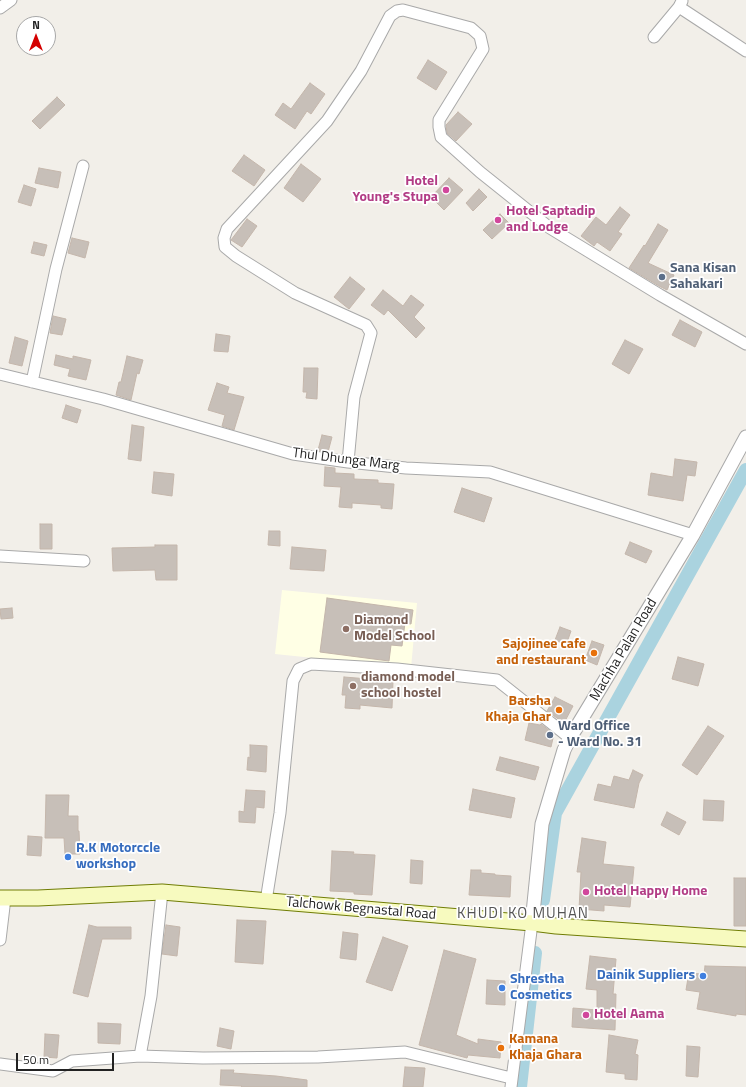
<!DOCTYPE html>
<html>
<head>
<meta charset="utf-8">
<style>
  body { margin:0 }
  #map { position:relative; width:746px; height:1087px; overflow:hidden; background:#f2efe9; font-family:"Titillium Web",sans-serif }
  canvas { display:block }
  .north { position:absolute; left:16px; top:16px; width:40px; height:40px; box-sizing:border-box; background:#fff; border:1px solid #a7a7a7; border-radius:50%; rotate:0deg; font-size:11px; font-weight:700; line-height:16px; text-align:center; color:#222 }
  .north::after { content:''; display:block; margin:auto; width:14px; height:18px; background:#d40000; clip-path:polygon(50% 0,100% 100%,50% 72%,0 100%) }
  .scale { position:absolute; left:16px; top:1053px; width:98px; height:18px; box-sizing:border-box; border:2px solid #222; border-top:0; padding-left:5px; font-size:12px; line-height:14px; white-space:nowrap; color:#222; -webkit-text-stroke:3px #fff; paint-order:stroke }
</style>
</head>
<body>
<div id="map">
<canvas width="746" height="1087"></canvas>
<div class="north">N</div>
<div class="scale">50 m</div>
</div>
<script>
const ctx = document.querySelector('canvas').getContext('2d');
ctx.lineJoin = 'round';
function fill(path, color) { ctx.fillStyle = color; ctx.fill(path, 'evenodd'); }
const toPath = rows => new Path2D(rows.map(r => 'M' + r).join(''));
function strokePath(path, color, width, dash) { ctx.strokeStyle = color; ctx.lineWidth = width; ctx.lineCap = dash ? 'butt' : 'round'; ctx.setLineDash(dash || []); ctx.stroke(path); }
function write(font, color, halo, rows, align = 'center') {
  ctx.font = font + ' "Titillium Web",sans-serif'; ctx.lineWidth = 3.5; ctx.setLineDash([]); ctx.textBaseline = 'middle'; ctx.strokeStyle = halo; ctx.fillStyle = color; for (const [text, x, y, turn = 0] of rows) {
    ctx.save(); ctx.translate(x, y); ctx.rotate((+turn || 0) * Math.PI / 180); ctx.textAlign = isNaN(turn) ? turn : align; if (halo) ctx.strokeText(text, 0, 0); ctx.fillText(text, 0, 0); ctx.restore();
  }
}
fill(toPath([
  [282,590,417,603,411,668,275,654]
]), '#ffffe5');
strokePath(toPath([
  [543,900,555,813,746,470],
  [520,1087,535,953]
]), '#aad3df', 14);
const building = toPath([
  [428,60,447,72,436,90,417,78,428,60],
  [310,83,325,94,311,114,307,111,295,129,275,115,283,103,291,109,310,83],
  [57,97,65,105,40,129,32,121,57,97],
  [458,112,472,124,456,141,447,133,446,125,458,112],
  [244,155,265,170,254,186,232,171,244,155],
  [301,164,321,179,303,202,284,188,301,164],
  [39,168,61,172,58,188,35,183,39,168],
  [449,178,463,190,444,210,431,197,449,178],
  [24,185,36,189,31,206,18,202,24,185],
  [479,189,487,197,473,211,466,203,479,189],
  [620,207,630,215,618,232,622,234,610,251,597,242,594,246,581,236,596,217,606,225,620,207],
  [500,214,509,223,492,239,483,230,500,214],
  [247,219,257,226,242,247,231,240,247,219],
  [658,224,668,230,648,263,674,275,667,290,659,286,629,268,644,245,645,246,658,224],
  [72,238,89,242,85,258,68,253,72,238],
  [34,242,47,245,44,256,31,253,34,242],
  [350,277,365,289,349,309,334,297,350,277],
  [383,290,403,306,411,295,424,305,414,317,425,328,416,338,388,310,384,315,371,305,383,290],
  [53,316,66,319,62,335,50,333,53,316],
  [680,320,702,332,695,347,672,335,680,320],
  [216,334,230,336,228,352,214,351,216,334],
  [15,337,28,341,22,366,9,363,15,337],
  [625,340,643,349,629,374,612,364,625,340],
  [56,355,73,359,73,356,91,360,86,380,68,376,70,369,54,365,56,355],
  [127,356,143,360,139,374,137,373,131,400,116,395,119,382,121,382,127,356],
  [304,368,318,368,317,399,306,398,307,392,303,392,304,368],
  [217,383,229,387,227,393,244,397,234,430,222,426,225,415,208,410,217,383],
  [66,405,81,410,77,423,62,418,66,405],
  [132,425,144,427,141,461,128,459,132,425],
  [322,435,332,437,328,452,318,450,322,435],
  [675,459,697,462,695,476,687,475,683,501,648,495,651,473,673,477,675,459],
  [325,467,335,468,335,473,354,474,354,479,378,480,378,483,394,484,392,509,381,508,381,505,352,503,352,508,339,507,341,487,324,486,325,467],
  [154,472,174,474,172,496,152,493,154,472],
  [462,488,492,498,484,522,454,512,462,488],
  [40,524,52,524,52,549,40,549,40,524],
  [269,531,280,531,280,546,268,545,269,531],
  [630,542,652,551,646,563,625,554,630,542],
  [155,545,177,545,177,580,156,580,155,570,113,571,112,548,155,547,155,545],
  [292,547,326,550,324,571,290,569,292,547],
  [327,598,413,610,411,624,405,623,402,646,391,645,389,661,320,652,327,598],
  [12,608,13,618,1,619,0,609,12,608],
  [560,627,571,631,566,645,555,640,560,627],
  [592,641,604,645,597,665,585,660,592,641],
  [678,657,704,664,698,686,672,679,678,657],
  [344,677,393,681,392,708,360,705,360,709,345,708,346,695,342,695,344,677],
  [555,697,573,706,564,723,547,711,555,697],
  [529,723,540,725,541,724,554,734,551,747,525,740,529,723],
  [708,726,724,736,697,775,682,765,708,726],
  [250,745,267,746,266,772,247,770,248,757,250,758,250,745],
  [500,757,539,767,535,780,496,770,500,757],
  [633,770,643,775,639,783,634,808,594,800,598,784,611,787,614,776,629,780,633,770],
  [473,789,515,798,511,818,469,810,473,789],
  [246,790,265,791,264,808,256,807,255,823,239,822,239,811,244,812,246,790],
  [46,795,69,795,68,816,78,816,78,831,79,831,80,854,65,854,64,838,45,838,46,795],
  [704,800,724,801,723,821,703,820,704,800],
  [667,812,686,822,679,835,661,825,667,812],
  [28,836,42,837,41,856,27,855,28,836],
  [582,838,606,842,603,864,634,867,630,907,604,905,604,911,579,909,581,872,577,872,582,838],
  [332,851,354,852,353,854,375,855,372,895,354,894,354,892,330,891,332,851],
  [411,860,423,861,422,884,410,883,411,860],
  [471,870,481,870,481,873,495,874,495,875,511,876,510,897,469,895,471,870],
  [734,878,746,878,746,926,734,926,734,878],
  [237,920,266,921,263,964,235,962,237,920],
  [89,925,97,927,131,927,131,939,102,939,88,997,73,993,89,925],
  [166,925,180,927,177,956,162,954,166,925],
  [343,932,358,934,356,960,340,958,343,932],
  [383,937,408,946,392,991,366,982,383,937],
  [444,950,476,959,456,1035,478,1044,478,1039,501,1042,500,1058,468,1055,467,1058,419,1045,444,950],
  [590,956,616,959,613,994,616,994,615,1030,572,1027,573,1008,597,1010,597,990,586,989,590,956],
  [705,966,746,967,746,1015,736,1014,736,1016,697,1009,700,992,686,990,689,972,704,975,705,966],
  [487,980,505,981,505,1005,486,1004,487,980],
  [98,1023,121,1024,120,1044,98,1043,98,1023],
  [220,1028,234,1031,231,1049,217,1046,220,1028],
  [45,1034,59,1035,57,1058,44,1057,45,1034],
  [609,1035,638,1040,635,1054,638,1055,637,1080,625,1079,625,1074,606,1072,609,1035],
  [687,1046,700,1047,698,1077,686,1076,687,1046],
  [405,1067,425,1068,423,1087,403,1087,405,1067],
  [221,1070,234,1070,233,1073,276,1076,307,1080,307,1087,241,1087,242,1086,220,1085,221,1070]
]);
fill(building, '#c7bfb8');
strokePath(building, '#c4b6ab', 1);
const minor = toPath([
  [679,7,746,51],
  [0,8,11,0],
  [654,37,679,7,682,1],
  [0,374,103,399,293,454,348,462,406,468,490,472,693,535],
  [32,382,56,269,83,166],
  [348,462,354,397,371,333,366,325,295,293,236,256,225,247,224,238,227,229,327,121,361,71,390,16,397,11,403,10,471,28,480,36,483,49,439,120,439,127,441,137,480,172,550,228,660,295,746,344],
  [0,556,84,561],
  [162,892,151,996,140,1056,203,1058,318,1057,405,1052,511,1078],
  [266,901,280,813,293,681,299,669,311,664,397,669,497,680,570,738],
  [0,940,5,898],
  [0,1064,53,1071,72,1061,140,1056],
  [511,1087,532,923]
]);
const tertiary = toPath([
  [532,923,542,824,564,750,570,738,693,535,746,437]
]);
const secondary = toPath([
  [0,898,38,898,162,892,532,923,556,926,746,939]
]);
strokePath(minor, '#a9a9a9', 13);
strokePath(tertiary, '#a9a9a9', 15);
strokePath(secondary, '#707d05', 17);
strokePath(minor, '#fff', 11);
strokePath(tertiary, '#fff', 13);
strokePath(secondary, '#f7fabf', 15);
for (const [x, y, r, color] of [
  [446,190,4,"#d1479c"],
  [498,220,4,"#d1479c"],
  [662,277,4,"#5c6f8a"],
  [346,629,4,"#8d6e63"],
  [594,653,4,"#e8710a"],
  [353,686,4,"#8d6e63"],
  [559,710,4,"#e8710a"],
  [550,735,4,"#5c6f8a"],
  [68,857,4,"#3f7fe0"],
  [586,892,4,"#d1479c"],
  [703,976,4,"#3f7fe0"],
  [502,988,4,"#3f7fe0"],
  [586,1015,4,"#d1479c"],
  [501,1048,4,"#e8710a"]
]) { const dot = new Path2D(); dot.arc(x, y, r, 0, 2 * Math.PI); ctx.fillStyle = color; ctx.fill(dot); strokePath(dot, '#fff', 1.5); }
write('bold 14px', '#b23c85', '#fff', [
  ["Hotel",438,182,"right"],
  ["Young's Stupa",438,198,"right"],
  ["Hotel Saptadip",506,212],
  ["and Lodge",506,228],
  ["Hotel Happy Home",594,892],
  ["Hotel Aama",594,1015]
], 'left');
write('bold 14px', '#4e5e75', '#fff', [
  ["Sana Kisan",670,269],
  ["Sahakari",670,285],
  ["Ward Office",558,727],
  ["- Ward No. 31",558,743]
], 'left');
write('14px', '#222', '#fff', [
  ["Thul Dhunga Marg",346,460,7],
  ["Machha Palan Road",624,650,-59],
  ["Talchowk Begnastal Road",361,909,5]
]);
write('bold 14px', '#785e54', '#fff', [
  ["Diamond",354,621],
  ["Model School",354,637],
  ["diamond model",361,678],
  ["school hostel",361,694]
], 'left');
write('bold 14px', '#c56008', '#fff', [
  ["Sajojinee cafe",586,645],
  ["and restaurant",586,661],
  ["Barsha",551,702],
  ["Khaja Ghar",551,718],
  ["Kamana",509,1040,"left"],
  ["Khaja Ghara",509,1056,"left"]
], 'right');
write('bold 14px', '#366cbe', '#fff', [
  ["R.K Motorccle",76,849],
  ["workshop",76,865],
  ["Dainik Suppliers",695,976,"right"],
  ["Shrestha",510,980],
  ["Cosmetics",510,996]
], 'left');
ctx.letterSpacing = '1px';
write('15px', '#555', '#fff', [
  ["KHUDI KO MUHAN",523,914]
]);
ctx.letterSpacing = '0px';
</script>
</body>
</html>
